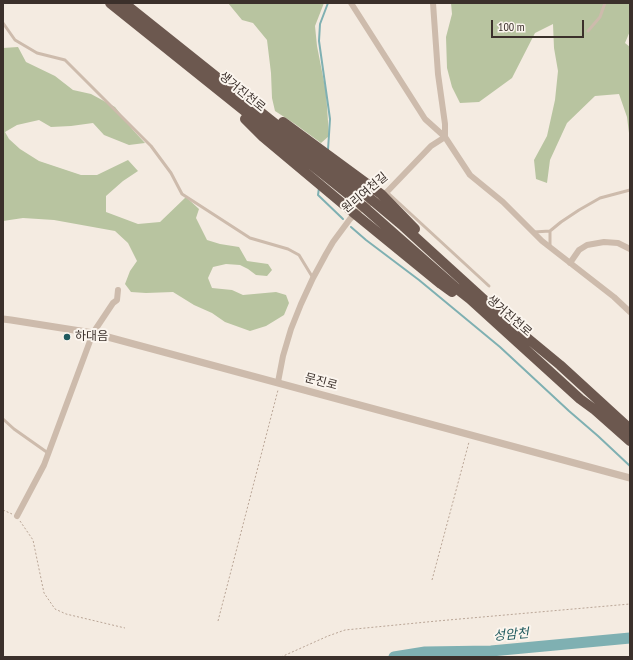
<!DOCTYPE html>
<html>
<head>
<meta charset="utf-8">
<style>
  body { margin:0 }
  #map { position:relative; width:633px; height:660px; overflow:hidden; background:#f4ebe1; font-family:"PT Sans Narrow",sans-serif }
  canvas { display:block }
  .frame { position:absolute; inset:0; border:4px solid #3b302b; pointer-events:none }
  .scale { position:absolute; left:491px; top:20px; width:93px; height:18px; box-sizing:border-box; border:2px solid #3b302b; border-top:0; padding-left:5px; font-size:12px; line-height:14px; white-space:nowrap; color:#3b302b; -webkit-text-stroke:3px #fbf5ee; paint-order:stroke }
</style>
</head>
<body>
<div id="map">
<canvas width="633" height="660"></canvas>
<div class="frame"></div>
<div class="scale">100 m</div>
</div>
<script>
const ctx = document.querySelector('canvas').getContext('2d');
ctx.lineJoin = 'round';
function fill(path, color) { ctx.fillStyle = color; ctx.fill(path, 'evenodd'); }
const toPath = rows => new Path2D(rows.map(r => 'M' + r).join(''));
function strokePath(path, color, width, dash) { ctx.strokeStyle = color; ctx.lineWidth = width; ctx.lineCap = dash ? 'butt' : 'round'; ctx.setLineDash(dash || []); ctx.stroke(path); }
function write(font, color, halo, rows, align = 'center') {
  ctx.font = font + ' "PT Sans Narrow","Noto Sans KR",sans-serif'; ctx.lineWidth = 4; ctx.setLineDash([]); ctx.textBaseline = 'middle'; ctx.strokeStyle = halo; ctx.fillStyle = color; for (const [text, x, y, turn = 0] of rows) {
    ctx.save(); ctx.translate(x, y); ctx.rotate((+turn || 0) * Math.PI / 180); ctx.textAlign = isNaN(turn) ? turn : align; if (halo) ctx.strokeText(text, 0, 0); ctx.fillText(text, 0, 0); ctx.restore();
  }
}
fill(toPath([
  [228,3,324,3,315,26,317,46,326,92,329,136,321,143,295,124,275,111,272,98,271,73,267,40,253,23,242,20],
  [451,3,630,3,630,31,625,43,630,47,630,141,627,117,619,94,595,96,567,123,550,160,547,183,536,179,534,160,547,136,555,100,558,71,554,48,553,24,535,33,512,78,479,102,460,103,452,87,447,68,446,37,452,14],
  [18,47,26,62,55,76,73,90,91,94,115,107,133,130,145,143,129,145,104,135,93,123,71,126,51,127,39,120,17,125,5,132,9,139,20,149,39,161,81,175,97,175,128,160,138,171,123,181,106,196,106,212,138,224,160,222,186,197,199,209,196,218,207,240,220,244,239,247,247,261,268,264,272,270,267,276,256,275,248,269,240,265,226,264,213,267,208,278,212,288,232,290,243,295,276,292,286,295,289,303,284,315,266,326,250,331,225,322,212,313,194,305,173,292,146,293,131,292,125,284,130,271,137,261,128,243,115,231,54,220,23,218,3,221,3,48]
]), '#b8c4a0');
strokePath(toPath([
  [328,3,320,24,319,41,330,119,328,150],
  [319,188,318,195,343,219],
  [351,227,366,240,419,280,500,347,569,411,598,436,630,466]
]), '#7fb0b2', 2);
strokePath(toPath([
  [394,657,425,652,491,651,630,638]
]), '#7fb0b2', 11);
strokePath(toPath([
  [3,510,12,514],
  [20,521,33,540,44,593,55,609,66,614,125,628],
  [432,580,469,442],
  [218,621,278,390],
  [281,657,328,636,345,630,437,621,630,604]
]), '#b9a596', 1, [2, 2]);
strokePath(toPath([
  [3,23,15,40,37,53,65,60,151,146,171,173,182,194,250,238,288,249,299,255,313,278],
  [588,31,600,17,605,3],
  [387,192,489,286],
  [550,231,561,222,579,210,600,198,630,190],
  [534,232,550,231,550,246],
  [3,419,14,429,48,453]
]), '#cdbbac', 3);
strokePath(toPath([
  [351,3,425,119,445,137,470,175,503,202,542,241,614,297,630,312],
  [570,263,579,250,587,245,604,242,618,243,630,249],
  [278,382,283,356,291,329,301,304,313,278,326,254,333,242,350,219,363,207,383,196,431,146,445,137,445,124,438,74,433,3],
  [17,516,44,465,93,333,113,303,117,300,118,290]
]), '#cdbbac', 6);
strokePath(toPath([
  [3,319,11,320,93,333,630,478]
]), '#cdbbac', 7);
strokePath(toPath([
  [110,3,357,201,456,288,470,299,580,399,595,410,630,441],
  [124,3,308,150,366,195,403,226,514,327,560,365,630,429],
  [245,119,263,137,355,214,441,284,452,292],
  [283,122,381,194,415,229]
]), '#6c584f', 10);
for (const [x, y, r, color] of [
  [67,337,4,"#1f5a5e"]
]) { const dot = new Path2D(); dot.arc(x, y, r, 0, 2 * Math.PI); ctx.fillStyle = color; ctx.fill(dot); strokePath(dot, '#fbf5ee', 1.5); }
write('12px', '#3b302b', '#fbf5ee', [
  ["생거진천로",242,92,39],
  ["원리여천길",365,193,-40],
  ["생거진천로",509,316,41],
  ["문진로",321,382,15]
]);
write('12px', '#3b302b', '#fbf5ee', [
  ["하대음",75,337]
], 'left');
write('italic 13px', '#1f5a5e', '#fbf5ee', [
  ["성암천",511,635,-5]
]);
</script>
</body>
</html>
